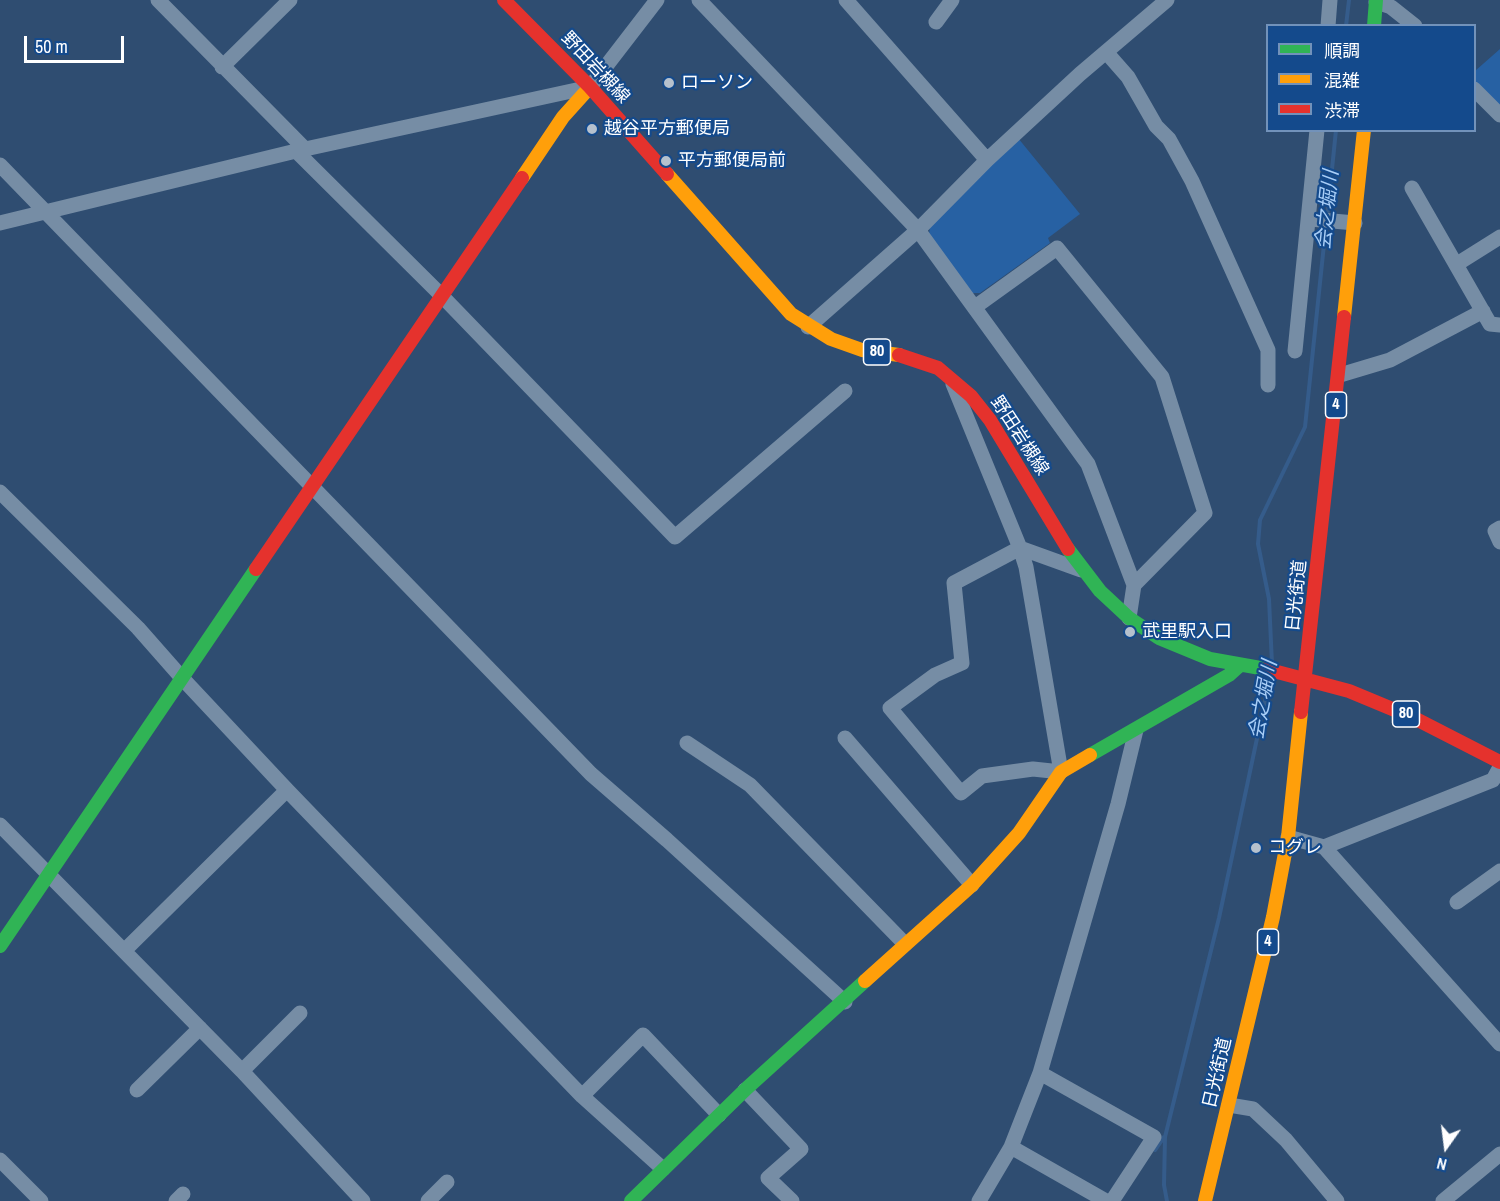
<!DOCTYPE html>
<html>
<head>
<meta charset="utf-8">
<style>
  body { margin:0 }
  #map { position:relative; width:1500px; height:1201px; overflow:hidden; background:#2f4d71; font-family:"Archivo Narrow","Noto Sans JP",sans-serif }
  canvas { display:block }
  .legend { position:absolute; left:1266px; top:24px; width:210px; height:108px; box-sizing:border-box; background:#144a8c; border:2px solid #7292ba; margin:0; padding:8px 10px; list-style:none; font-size:18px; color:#fff }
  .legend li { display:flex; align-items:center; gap:12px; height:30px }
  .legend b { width:30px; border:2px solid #7292ba }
  .north { position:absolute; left:1416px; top:1117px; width:60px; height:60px; -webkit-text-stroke:4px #144a8c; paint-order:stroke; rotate:194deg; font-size:16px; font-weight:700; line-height:24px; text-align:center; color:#fff }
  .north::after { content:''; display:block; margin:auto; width:21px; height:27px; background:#fff; clip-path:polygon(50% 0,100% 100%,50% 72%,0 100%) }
  .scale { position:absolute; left:24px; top:36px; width:100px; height:27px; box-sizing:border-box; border:3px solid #fff; border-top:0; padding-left:8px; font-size:18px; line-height:21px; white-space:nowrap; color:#fff; -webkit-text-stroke:4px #144a8c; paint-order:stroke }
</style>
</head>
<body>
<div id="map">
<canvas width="1500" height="1201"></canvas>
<ul class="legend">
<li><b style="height:8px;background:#30b455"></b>順調</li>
<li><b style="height:8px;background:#ff9f0a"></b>混雑</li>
<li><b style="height:8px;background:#e5322d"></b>渋滞</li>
</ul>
<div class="north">N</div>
<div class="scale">50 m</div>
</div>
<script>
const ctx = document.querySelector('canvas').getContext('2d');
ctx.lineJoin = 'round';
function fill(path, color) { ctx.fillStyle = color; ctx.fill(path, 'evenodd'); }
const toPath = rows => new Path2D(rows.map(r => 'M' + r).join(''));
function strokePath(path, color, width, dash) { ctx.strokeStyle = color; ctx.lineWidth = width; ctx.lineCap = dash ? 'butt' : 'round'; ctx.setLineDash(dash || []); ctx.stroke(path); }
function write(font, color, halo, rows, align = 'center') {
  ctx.font = font + ' "Archivo Narrow","Noto Sans JP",sans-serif'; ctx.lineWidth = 4.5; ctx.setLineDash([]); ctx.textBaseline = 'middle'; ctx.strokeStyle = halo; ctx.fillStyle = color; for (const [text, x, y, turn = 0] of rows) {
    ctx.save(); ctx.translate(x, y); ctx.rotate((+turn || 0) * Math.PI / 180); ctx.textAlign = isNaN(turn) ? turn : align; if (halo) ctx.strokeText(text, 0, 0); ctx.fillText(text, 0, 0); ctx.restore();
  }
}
fill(toPath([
  [1500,49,1500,108,1475,82,1475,71],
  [1018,138,1080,214,1048,238,1050,243,980,293,971,293,929,235,930,225]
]), '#2761a3');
strokePath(toPath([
  [1346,26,1349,0],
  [1327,218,1336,130],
  [1272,664,1269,599,1258,544,1260,520,1305,427,1326,225],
  [1155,1150,1164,1137],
  [1167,1201,1164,1185,1165,1137,1219,918,1270,677]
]), '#355c8b', 4);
strokePath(toPath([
  [158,0,305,149],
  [699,0,918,230,1088,464,1134,585,1129,618],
  [846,0,987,160],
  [1376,2,1391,7,1415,26],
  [936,22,952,0],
  [1328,26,1330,0],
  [1106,52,1128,77,1156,126,1169,139,1192,181,1268,350,1268,385],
  [222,67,290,0],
  [1474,89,1500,115],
  [296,151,441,295,675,537,845,391],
  [0,165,591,774,667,840,845,1002],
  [1412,188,1490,324,1500,325],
  [1310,219,1355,223],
  [0,223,296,151,590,87,657,0],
  [1457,264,1500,237],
  [975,307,1057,248,1162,377,1205,513,1134,585],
  [808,327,918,230,987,160,1080,74,1167,0],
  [1295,351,1317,130],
  [1340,375,1390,360,1483,311],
  [953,384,1020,548,1026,567,1061,772,1033,769,982,776,961,793,890,708,935,675,962,663,954,583,1020,548,1081,570],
  [0,492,138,628,182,678,287,790,582,1096,663,1169],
  [1500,528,1495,531,1500,542],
  [845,738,972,885],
  [687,743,750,785,905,944],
  [0,825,242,1071,363,1201],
  [1288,837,1324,847,1500,1044],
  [1324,847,1493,780,1500,767],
  [1457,902,1500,871],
  [125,950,287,790],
  [242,1071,300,1013],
  [1040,1073,1154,1137,1112,1201],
  [137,1090,200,1028],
  [745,1090,801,1149,768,1178,792,1201],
  [582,1096,643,1035,719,1115],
  [1229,1105,1253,1109,1286,1140,1337,1201],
  [1011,1147,1106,1201],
  [0,1160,41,1201],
  [176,1201,183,1194],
  [428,1201,447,1182],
  [979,1201,1011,1147,1040,1073,1118,804,1136,730],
  [1443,1201,1500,1154]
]), '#768da5', 15);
strokePath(toPath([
  [1374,26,1376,0],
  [1068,549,1100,591,1129,618,1159,638,1210,659,1266,669],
  [1090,755,1229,675,1239,666],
  [0,946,256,569],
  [631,1201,747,1088,865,981]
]), '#30b455', 14);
strokePath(toPath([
  [667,174,791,314,831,339,862,350,899,355],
  [522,178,563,117,590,87],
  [1344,317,1364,130],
  [865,981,972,885,1019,833,1061,772,1090,755],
  [1205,1201,1273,917,1288,837,1301,712]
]), '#ff9f0a', 14);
strokePath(toPath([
  [504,0,590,87,667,174],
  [899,355,938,368,971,396,990,420,1068,549],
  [256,569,522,178],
  [1266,669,1349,691,1414,718,1500,762],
  [1301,712,1344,317]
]), '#e5322d', 14);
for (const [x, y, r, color] of [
  [669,83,6,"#b6c1cd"],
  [592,129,6,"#b6c1cd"],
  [666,161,6,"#b6c1cd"],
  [1130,632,6,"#b6c1cd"],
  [1256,848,6,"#b6c1cd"]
]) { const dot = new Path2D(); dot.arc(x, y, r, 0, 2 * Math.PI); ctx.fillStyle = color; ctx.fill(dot); strokePath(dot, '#144a8c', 2); }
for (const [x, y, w] of [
  [877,352,27],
  [1336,405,21],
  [1406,714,27],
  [1268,942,21]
]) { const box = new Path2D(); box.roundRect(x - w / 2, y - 13, w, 26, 4.5); ctx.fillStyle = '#144a8c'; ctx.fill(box); strokePath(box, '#fff', 1.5); }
write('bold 16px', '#fff', null, [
  ["80",877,352],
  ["4",1336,405],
  ["80",1406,714],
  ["4",1268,942]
]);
write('18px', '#fff', '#144a8c', [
  ["野田岩槻線",595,68,47],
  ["野田岩槻線",1019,436,57],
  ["日光街道",1297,596,-84],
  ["日光街道",1218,1073,-77]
]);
write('18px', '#fff', '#144a8c', [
  ["ローソン",681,83],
  ["越谷平方郵便局",604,129],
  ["平方郵便局前",678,161],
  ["武里駅入口",1142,632],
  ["コグレ",1268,848]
], 'left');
write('italic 20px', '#a9cef7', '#144a8c', [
  ["会之堀川",1328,210,-84],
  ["会之堀川",1264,700,-80]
]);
</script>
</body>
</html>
